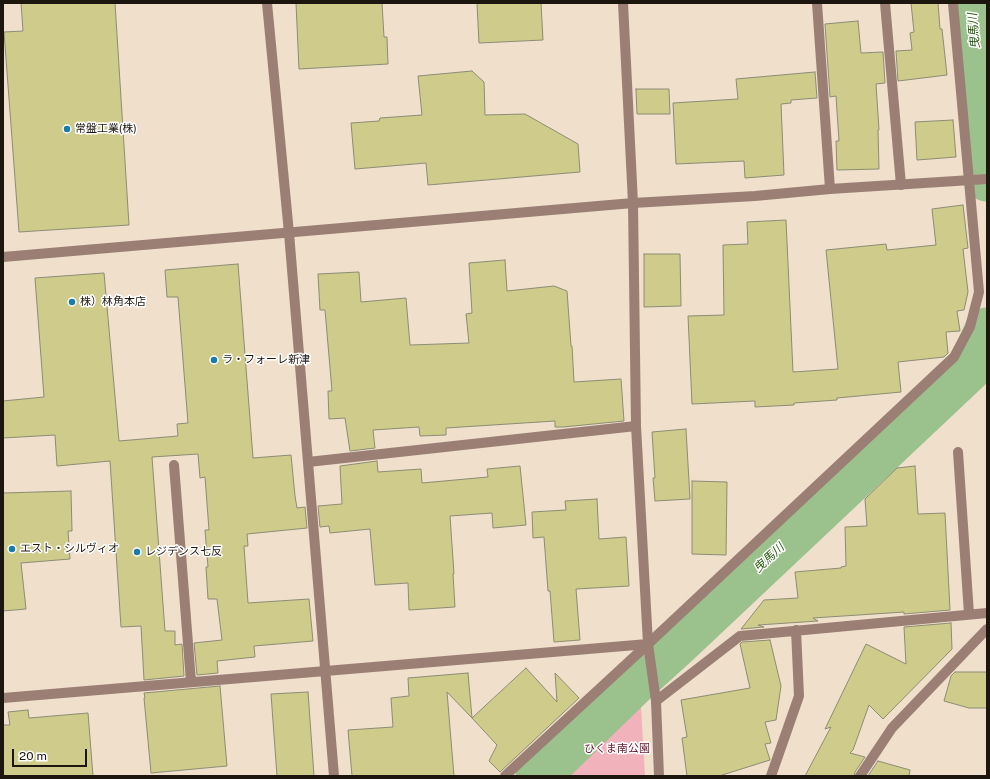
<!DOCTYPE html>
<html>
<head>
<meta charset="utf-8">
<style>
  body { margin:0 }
  #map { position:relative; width:990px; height:779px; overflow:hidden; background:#efdfcb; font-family:"Public Sans",sans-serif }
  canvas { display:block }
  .frame { position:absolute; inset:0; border:4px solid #1c160f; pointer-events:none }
  .scale { position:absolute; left:12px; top:749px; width:75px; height:18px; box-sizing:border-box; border:2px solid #1c160f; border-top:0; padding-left:5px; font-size:12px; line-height:14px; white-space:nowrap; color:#1c160f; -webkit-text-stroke:3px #fff; paint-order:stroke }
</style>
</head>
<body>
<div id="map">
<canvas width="990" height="779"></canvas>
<div class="frame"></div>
<div class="scale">20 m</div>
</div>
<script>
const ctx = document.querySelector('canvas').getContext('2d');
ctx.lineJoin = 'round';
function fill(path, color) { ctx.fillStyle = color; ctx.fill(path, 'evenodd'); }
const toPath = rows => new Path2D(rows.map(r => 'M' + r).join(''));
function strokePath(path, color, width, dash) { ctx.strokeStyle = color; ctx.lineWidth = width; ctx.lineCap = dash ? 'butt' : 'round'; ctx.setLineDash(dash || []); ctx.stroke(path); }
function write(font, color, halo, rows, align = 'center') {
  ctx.font = font + ' "Public Sans","Noto Sans JP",sans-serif'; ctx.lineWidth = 3; ctx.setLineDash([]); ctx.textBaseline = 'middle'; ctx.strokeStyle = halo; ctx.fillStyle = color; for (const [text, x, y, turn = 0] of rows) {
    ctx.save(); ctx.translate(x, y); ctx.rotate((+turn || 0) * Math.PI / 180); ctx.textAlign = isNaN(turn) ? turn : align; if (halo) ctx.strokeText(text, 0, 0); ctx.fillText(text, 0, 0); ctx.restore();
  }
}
fill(toPath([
  [640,689,645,776,552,776]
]), '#f1b2bc');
strokePath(toPath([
  [972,3,987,179],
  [538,776,635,682,678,643,970,368,987,330]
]), '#9bc28d', 45);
const building = toPath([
  [21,3,115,3,129,225,19,232,4,32,23,31,21,3],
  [296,3,382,3,384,37,387,37,388,64,299,69,296,3],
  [477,3,541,3,543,40,479,43,477,3],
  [911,3,938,3,940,29,942,29,947,75,898,81,896,51,912,50,910,33,914,32,911,3],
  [858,21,861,53,883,52,885,83,876,84,879,130,878,130,879,169,837,170,836,141,839,141,836,96,830,97,825,24,858,21],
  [472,71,484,82,485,115,525,114,578,144,580,172,428,185,426,163,355,169,351,123,379,121,380,118,422,115,418,76,472,71],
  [815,72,817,98,791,100,791,103,781,104,784,175,745,178,744,161,676,164,673,103,738,99,736,79,815,72],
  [636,89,669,89,670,114,637,114,636,89],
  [953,120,956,157,917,160,915,122,953,120],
  [963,205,968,248,963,249,968,292,964,310,957,311,960,331,946,332,948,353,944,357,898,362,901,392,837,398,837,400,794,403,794,405,755,407,755,401,692,404,688,316,724,315,723,245,748,244,747,222,786,220,793,372,838,369,826,250,886,244,887,250,936,245,932,209,963,205],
  [644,254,680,254,681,306,644,307,644,254],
  [505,260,507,291,554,286,567,291,571,346,572,346,574,382,621,379,624,421,563,427,555,427,555,421,446,428,446,435,420,436,419,427,373,430,375,448,350,451,345,418,329,419,328,391,332,391,325,310,320,310,318,274,359,272,361,302,406,298,410,345,469,343,466,314,472,313,469,263,505,260],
  [238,264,253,458,291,455,295,496,297,508,305,507,307,528,247,534,248,546,244,546,248,603,309,599,313,641,254,646,255,657,217,661,218,673,197,675,194,643,222,640,217,599,208,599,206,567,208,567,205,530,209,530,205,477,200,478,198,454,152,457,165,631,175,631,175,645,182,644,184,676,144,680,141,626,121,627,110,461,57,466,55,435,3,438,3,401,44,397,35,278,104,273,119,441,178,436,177,424,188,423,178,297,167,297,165,270,238,264],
  [686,429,690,499,655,501,653,478,655,478,652,432,686,429],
  [377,461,378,472,421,469,422,483,488,477,487,469,520,466,526,525,493,528,492,513,450,516,454,574,453,574,455,607,409,610,408,583,375,585,370,529,330,533,329,526,320,527,318,506,342,504,340,466,377,461],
  [915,466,918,514,945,513,950,610,904,614,904,612,813,618,818,621,758,625,764,627,741,629,764,600,798,598,795,572,841,568,841,567,846,566,845,527,867,526,865,499,897,468,915,466],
  [692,481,727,482,726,555,692,554,692,481],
  [71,491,72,531,68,531,70,559,21,563,26,609,3,611,3,493,71,491],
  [597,499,599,539,626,537,629,586,576,589,580,640,554,642,550,591,548,591,544,537,533,538,532,512,566,510,565,501,597,499],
  [951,623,952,649,883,719,869,705,853,750,850,753,865,757,855,772,854,776,805,776,831,727,825,729,866,644,906,664,904,627,951,623],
  [770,640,781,686,776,720,765,722,771,743,765,744,770,760,719,776,687,776,682,738,687,737,681,700,750,688,740,644,742,642,770,640],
  [526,668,557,702,555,673,579,698,500,772,489,761,497,745,472,718,526,668],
  [955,672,987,672,987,708,969,708,944,701,951,676,955,672],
  [468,673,472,718,447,692,454,776,352,776,348,730,393,727,391,698,409,696,408,678,468,673],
  [220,686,227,766,151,773,144,698,145,698,144,693,220,686],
  [308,692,314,776,277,776,271,694,308,692],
  [28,710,29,718,88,713,93,776,3,776,3,725,10,725,8,712,28,710],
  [878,761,910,770,909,776,868,776,878,761]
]);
fill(building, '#cfcb8a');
strokePath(building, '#8c8c75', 1);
strokePath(toPath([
  [267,3,289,233,334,776],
  [623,3,633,203,636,426,648,644,656,701,659,776],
  [817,3,830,189],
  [885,3,901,185],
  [958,452,969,614],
  [308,462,636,426],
  [174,465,191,682],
  [3,698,648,644],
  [656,701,740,636,987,613],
  [505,776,648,644,954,357,970,327,979,292,953,3],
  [771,776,799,696,796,630],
  [860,776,892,728,987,629]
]), '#9b7f75', 10);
strokePath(toPath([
  [3,257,633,203,755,196,830,189,987,179]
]), '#9b7f75', 10);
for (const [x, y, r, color] of [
  [67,129,4,"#1b7ca8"],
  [72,302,4,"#1b7ca8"],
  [214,360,4,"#1b7ca8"],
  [12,549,4,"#1b7ca8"],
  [137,552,4,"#1b7ca8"]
]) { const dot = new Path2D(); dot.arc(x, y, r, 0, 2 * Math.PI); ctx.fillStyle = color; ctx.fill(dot); strokePath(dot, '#fff', 1.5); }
write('11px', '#1c160f', '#fff', [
  ["常盤工業(株)",75,129],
  ["株）林角本店",80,302],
  ["ラ・フォーレ新津",222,360],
  ["エスト・シルヴィオ",20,549],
  ["レジデンス七反",145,552]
], 'left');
write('11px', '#68162e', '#fff', [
  ["ひくま南公園",617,749]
]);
write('italic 12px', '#295a11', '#fff', [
  ["曳馬川",974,31,-95],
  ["曳馬川",769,558,-43]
]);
</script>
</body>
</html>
